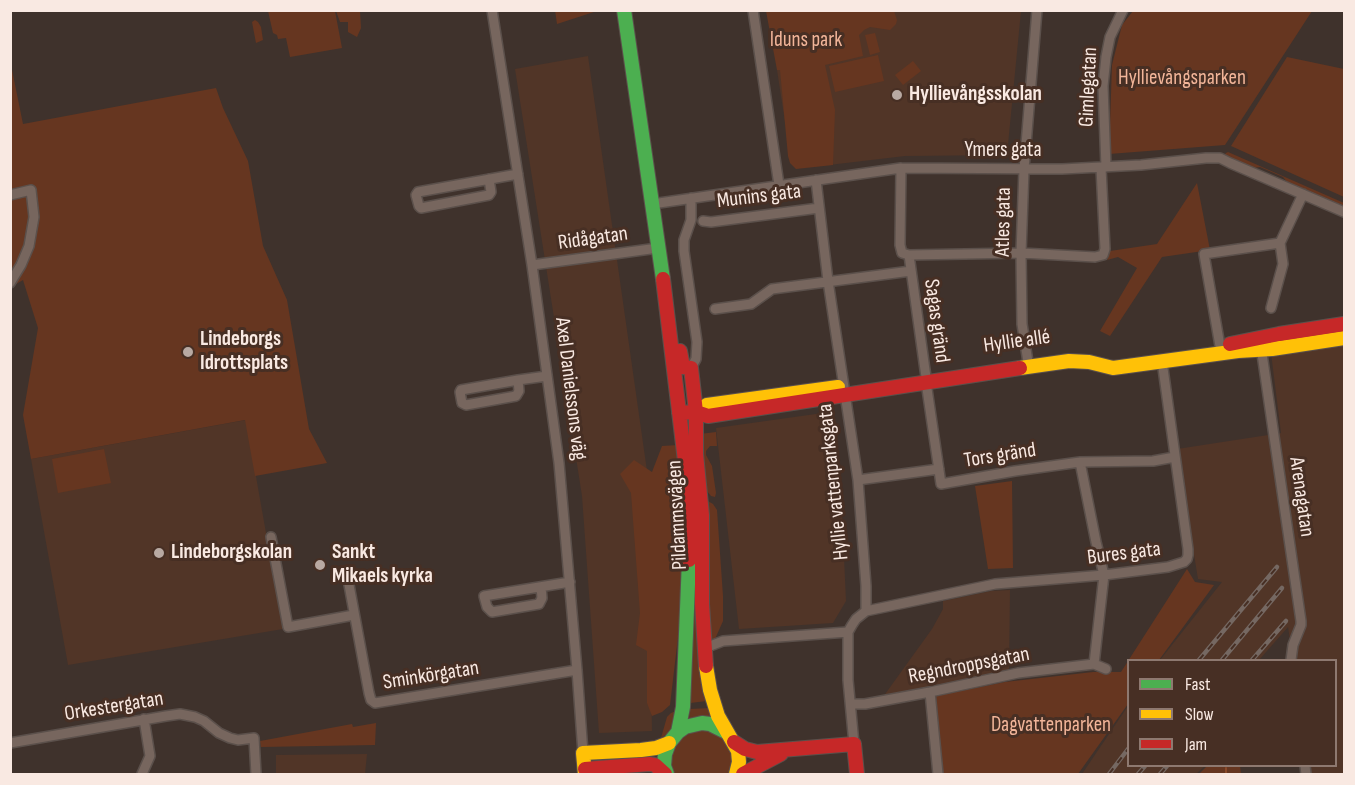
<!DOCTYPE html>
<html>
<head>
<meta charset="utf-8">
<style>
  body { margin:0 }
  #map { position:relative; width:1355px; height:785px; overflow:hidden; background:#3f322c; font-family:"Sofia Sans Condensed",sans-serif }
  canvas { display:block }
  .frame { position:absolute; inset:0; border:12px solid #f9e9e2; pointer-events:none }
  .legend { position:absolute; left:1127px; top:659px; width:210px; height:108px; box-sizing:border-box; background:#472f24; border:2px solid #8e7970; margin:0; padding:8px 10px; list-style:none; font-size:18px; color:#f9e9e2 }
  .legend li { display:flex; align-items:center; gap:12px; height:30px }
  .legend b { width:30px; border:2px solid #8e7970 }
</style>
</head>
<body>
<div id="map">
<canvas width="1355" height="785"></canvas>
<div class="frame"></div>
<ul class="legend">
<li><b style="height:8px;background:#4caf50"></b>Fast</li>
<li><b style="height:8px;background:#ffc107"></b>Slow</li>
<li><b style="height:8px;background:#c62828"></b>Jam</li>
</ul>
</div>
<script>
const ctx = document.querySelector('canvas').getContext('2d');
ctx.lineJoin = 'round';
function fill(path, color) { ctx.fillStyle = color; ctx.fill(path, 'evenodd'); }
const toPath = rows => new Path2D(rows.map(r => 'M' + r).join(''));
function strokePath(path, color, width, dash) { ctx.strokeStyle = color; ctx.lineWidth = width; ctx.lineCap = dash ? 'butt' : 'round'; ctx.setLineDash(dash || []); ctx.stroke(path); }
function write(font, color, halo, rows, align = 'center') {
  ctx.font = font + ' "Sofia Sans Condensed",sans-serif'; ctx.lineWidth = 6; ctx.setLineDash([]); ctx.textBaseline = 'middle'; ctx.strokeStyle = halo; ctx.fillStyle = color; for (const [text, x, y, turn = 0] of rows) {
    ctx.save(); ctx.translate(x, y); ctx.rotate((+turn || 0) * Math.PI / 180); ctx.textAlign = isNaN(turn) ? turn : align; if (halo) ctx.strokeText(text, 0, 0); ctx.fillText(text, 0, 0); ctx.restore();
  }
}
fill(toPath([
  [807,11,1021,11,1007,155,905,156,812,167,791,161,777,70,804,63],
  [588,56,648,478,652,731,599,733,582,496,515,69],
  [1344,342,1344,774,1309,774,1308,766,1336,766,1336,660,1293,660,1288,627,1259,660,1160,660,1222,582,1198,579,1177,449,1281,433,1271,353],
  [830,412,841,491,846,601,833,623,739,629,716,428],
  [246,420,283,629,68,665,31,459],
  [1010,590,1009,670,883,697,932,629,943,609,943,601,991,591],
  [1128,706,1128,766,1205,766,1196,774,1082,774],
  [367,754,365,774,276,774,276,755]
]), '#513527');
fill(toPath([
  [555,10,597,10,597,11,557,24],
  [268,11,335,11,342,48,290,57,286,38,278,39,277,35,273,33],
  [336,11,360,11,361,28,357,37,348,32,348,22,340,22],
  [766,11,894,11,897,20,896,24,890,30,870,27,864,30,859,35,863,56,825,65,835,110,833,165,796,169,790,163,788,156,780,70,777,70],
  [1133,11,1312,11,1225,145,1109,154,1112,65,1122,25],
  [255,20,258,22,261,27,263,40,256,43,252,22],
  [875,33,880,52,870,55,865,35],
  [878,55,884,81,835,92,829,66],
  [1287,57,1344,69,1344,197,1231,146],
  [10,60,23,124,216,88,223,108,248,161,263,246,287,300,309,429,327,463,255,476,245,420,31,459,23,415,38,328,23,280,11,287],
  [913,61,921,71,903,85,895,75],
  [1228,152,1344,203,1344,208,1287,182,1283,177,1260,167,1254,168,1224,155,1226,153],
  [1197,183,1210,250,1162,257,1110,336,1100,331,1137,268,1118,257,1107,260,1110,251,1157,244],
  [716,432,717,446,710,446,706,451,706,455,712,466,716,493,715,497,711,496,706,490,700,434],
  [678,445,684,494,687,593,680,620,670,705,662,712,652,716,647,703,647,651,636,645,640,613,631,493,620,474,634,460,652,472,662,446],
  [104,449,111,483,58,493,52,459],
  [1012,481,1013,568,988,569,975,486],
  [706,500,713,504,717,510,723,596,723,621,715,639,712,641,710,639,708,609],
  [1187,569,1195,582,1214,585,1159,660,1128,660,1128,704,1078,774,942,774,936,696,1005,682,1093,672,1121,672],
  [695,606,697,606,707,701,690,703,691,660],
  [710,708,713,718,703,716,689,719,690,709],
  [678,710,675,724,670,732,661,738,667,717,671,713],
  [376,723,375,745,261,747,260,741,352,724,353,727],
  [702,730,708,730,721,736,729,745,734,757,731,774,674,774,671,760,674,747,683,736,688,733],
  [1207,766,1240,766,1241,774,1199,774]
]), '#663620');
strokePath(toPath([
  [1226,768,1226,774]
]), '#8a4929', 2);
const street = toPath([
  [492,10,532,265,559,463,577,670,583,753],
  [753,10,779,185],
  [1106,167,1103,86,1106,57,1110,37,1123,10],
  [901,168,900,245,902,253,909,255,1021,253,1095,257,1103,255,1105,249,1101,168],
  [489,179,491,192,489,195,421,208,419,206,416,195,418,192,518,174],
  [816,180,828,281,858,480,866,586,866,611,856,619,852,625,848,632,848,680,854,744],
  [10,195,31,190,34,217,29,246,21,265,10,283],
  [652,204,901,168,1062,169,1141,165,1206,158,1220,158,1230,163,1344,212],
  [703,221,711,222,819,208],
  [1280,243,1303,194],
  [909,255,926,377],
  [532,265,658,248],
  [1271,308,1283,264,1280,243],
  [715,309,751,304,772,289,911,271],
  [1220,346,1204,254,1280,243],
  [1261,347,1301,621,1301,625,1293,645,1291,660],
  [1028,362,1022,324,1021,253,1024,169,1037,10],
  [691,368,696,359,697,342,684,251,684,240,691,220,691,198],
  [518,380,519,391,516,396,466,405,462,403,460,392,461,390,518,380,547,376],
  [926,382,941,484,1015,471,1080,462,1153,461,1175,457],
  [858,480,939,469],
  [271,537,288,627,354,615],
  [347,574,369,693,371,700,375,703,577,670],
  [541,587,542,598,539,604,492,612,487,607,484,596,570,582],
  [866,611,995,584,1104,575,1168,567,1184,562,1187,559,1188,555,1188,549,1162,361],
  [705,648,723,641,848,632],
  [1094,664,1106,669],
  [930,692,938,774],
  [851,704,865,704,930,692,1018,673,1094,664,1104,575,1096,542,1080,462],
  [10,743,166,716,180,714,195,717,204,721,219,733,230,738,238,740,254,738,256,774],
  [1305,766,1306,774],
  [142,774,150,756,144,719]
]);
const fast = toPath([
  [624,10,663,279],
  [678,732,683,707,689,560],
  [667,774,664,766,665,754,669,743,678,732,685,727,702,723,710,724,726,732]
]);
const slow = toPath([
  [1020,368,1069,361,1089,362,1113,368,1238,351,1272,349,1344,338],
  [696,412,707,405,838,387],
  [706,666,710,690,718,716,738,751,739,762,736,774],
  [585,774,583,753,641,750,656,748,669,743]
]);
const jam = toPath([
  [663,279,689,494,689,560],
  [1230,344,1279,334,1344,324],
  [680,351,683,367,691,368,696,412,696,454,702,515,702,604,706,666],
  [679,413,696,412,708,416,1020,368],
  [734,742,745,749,757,752,854,744,857,774],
  [585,769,650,764,655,765,665,774],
  [743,774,781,754]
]);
strokePath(street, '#5b504b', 12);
strokePath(fast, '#5b504b', 16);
strokePath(slow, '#5b504b', 16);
strokePath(jam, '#5b504b', 16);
strokePath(street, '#77665e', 9);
strokePath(fast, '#4caf50', 14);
strokePath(slow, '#ffc107', 14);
strokePath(jam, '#c62828', 14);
const rail = toPath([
  [1199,660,1277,567],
  [1222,660,1282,588],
  [1252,660,1286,621],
  [1109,774,1128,749],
  [1138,774,1145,766],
  [1160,774,1167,766]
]);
strokePath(rail, '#756862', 4.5);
strokePath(rail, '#472f24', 2, [7]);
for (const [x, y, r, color] of [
  [897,95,6,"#b8a9a2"],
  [188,352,6,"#b8a9a2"],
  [159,553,6,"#b8a9a2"],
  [320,565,6,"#b8a9a2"]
]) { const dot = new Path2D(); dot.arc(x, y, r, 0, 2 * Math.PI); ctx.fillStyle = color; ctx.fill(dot); strokePath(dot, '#472f24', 2); }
write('21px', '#f2b599', '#472f24', [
  ["Iduns park",806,41],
  ["Hyllievångsparken",1182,79],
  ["Dagvattenparken",1051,726]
]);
write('21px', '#f9e9e2', '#472f24', [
  ["Gimlegatan",1089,87,-87],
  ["Ymers gata",1003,151],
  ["Munins gata",759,197,-7],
  ["Atles gata",1004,222,-89],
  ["Ridågatan",593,239,-8],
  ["Sagas gränd",936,321,82],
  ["Hyllie allé",1017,342,-8],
  ["Axel Danielssons väg",570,389,83],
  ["Tors gränd",1000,456,-9],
  ["Hyllie vattenparksgata",834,482,-96],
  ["Arenagatan",1301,497,82],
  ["Pildammsvägen",678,515,-93],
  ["Bures gata",1124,554,-7],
  ["Regndroppsgatan",969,666,-11],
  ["Sminkörgatan",431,676,-9],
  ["Orkestergatan",114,707,-9]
]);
write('bold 21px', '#f9e9e2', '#472f24', [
  ["Hyllievångsskolan",909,95],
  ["Lindeborgs",200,340],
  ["Idrottsplats",200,364],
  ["Lindeborgskolan",171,553],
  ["Sankt",332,553],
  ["Mikaels kyrka",332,577]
], 'left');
</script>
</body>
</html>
